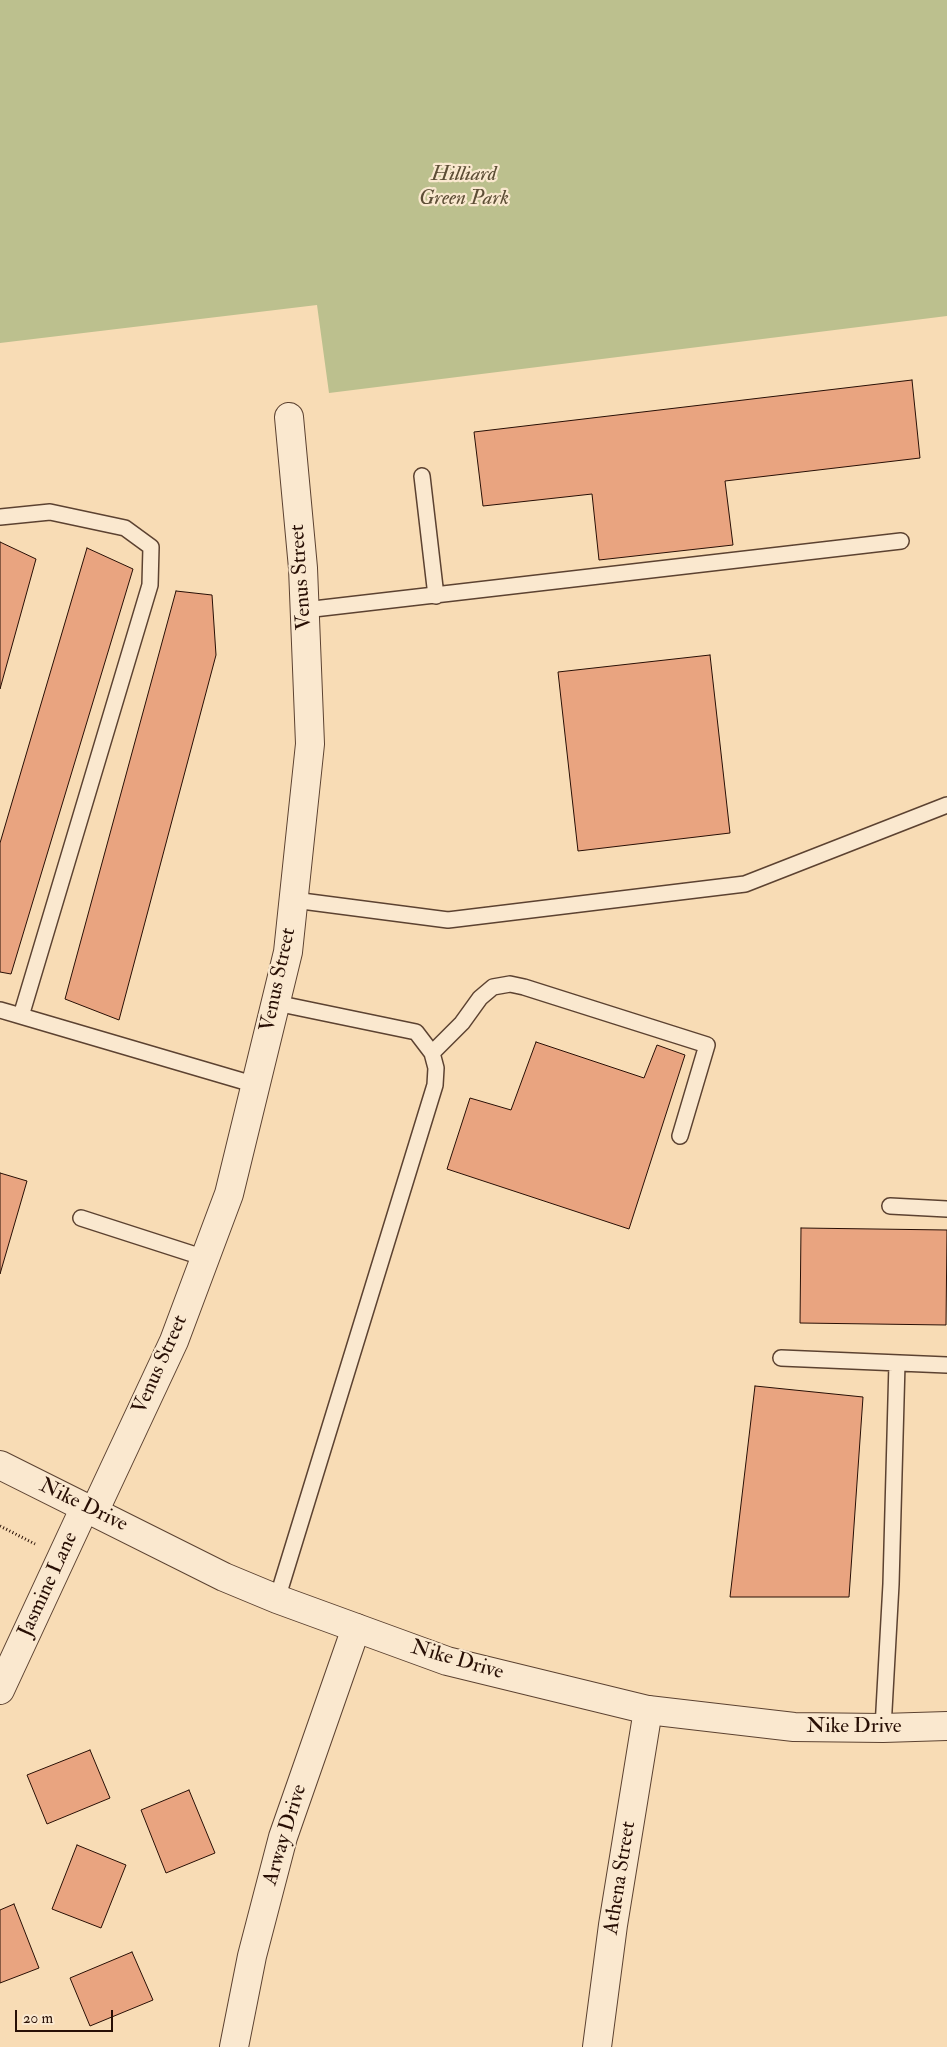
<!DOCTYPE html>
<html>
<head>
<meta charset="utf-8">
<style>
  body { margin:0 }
  #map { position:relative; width:947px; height:2047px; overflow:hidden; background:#f8dcb5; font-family:"IM FELL Double Pica",serif }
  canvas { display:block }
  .scale { position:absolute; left:15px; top:2010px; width:98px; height:22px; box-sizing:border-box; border:2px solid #280f05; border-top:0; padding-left:6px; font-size:15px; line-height:18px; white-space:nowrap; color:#280f05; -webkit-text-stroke:4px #fae8cf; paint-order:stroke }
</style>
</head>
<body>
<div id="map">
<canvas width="947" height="2047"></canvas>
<div class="scale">20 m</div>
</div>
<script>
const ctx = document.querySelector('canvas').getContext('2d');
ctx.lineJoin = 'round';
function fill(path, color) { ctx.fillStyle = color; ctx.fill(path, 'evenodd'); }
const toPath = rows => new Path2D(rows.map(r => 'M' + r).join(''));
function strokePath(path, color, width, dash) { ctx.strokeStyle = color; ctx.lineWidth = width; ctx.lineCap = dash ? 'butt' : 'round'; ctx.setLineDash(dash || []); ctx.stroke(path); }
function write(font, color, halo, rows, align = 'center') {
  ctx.font = font + ' "IM FELL Double Pica",serif'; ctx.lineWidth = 4.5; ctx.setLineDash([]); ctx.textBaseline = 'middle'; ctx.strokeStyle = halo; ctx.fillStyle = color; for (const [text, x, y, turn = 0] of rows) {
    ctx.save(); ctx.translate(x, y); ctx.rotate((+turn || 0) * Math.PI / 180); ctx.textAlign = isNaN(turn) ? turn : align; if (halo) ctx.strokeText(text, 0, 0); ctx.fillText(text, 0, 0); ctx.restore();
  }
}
fill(toPath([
  [0,0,947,0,947,316,329,393,317,305,0,343]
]), '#bcc08e');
const building = toPath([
  [912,380,920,458,725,481,733,545,599,560,592,494,483,506,474,432,912,380],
  [0,542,36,559,0,689,0,542],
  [87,548,133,569,11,974,0,972,0,843,87,548],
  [176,591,212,595,216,655,119,1020,65,999,176,591],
  [710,655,730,833,578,851,558,672,710,655],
  [536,1042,644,1078,657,1045,685,1055,629,1229,447,1169,470,1098,511,1110,536,1042],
  [0,1173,27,1181,0,1274,0,1173],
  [801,1228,947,1230,946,1325,800,1323,801,1228],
  [755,1386,863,1397,849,1597,730,1597,755,1386],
  [90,1750,110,1798,47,1824,27,1775,90,1750],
  [189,1790,215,1853,166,1873,141,1810,189,1790],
  [77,1845,126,1865,101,1928,52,1909,77,1845],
  [14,1904,39,1968,0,1983,0,1910,14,1904],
  [132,1952,153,2000,90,2026,70,1978,132,1952]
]);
fill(building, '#e9a480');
strokePath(building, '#280f05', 1);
const service = toPath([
  [422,476,436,596],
  [0,517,50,512,125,528,151,547,150,585,21,1016,0,1010],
  [305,610,901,541],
  [294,900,448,920,745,884,947,805],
  [276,1003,416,1032,432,1053,436,1068,435,1085,277,1599],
  [21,1016,256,1085],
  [432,1053,462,1023,480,998,493,987,510,984,524,987,707,1045,680,1136],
  [890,1206,947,1209],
  [81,1218,205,1258],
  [781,1358,947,1365],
  [883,1728,891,1584,897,1363]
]);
const minor = toPath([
  [94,1512,174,1341,229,1194,288,952,310,744,303,568,289,417],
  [0,1690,85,1507],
  [234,2047,252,1956,283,1837,356,1628],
  [597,2047,613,1925,648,1710]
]);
const tertiary = toPath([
  [0,1465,224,1577,277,1599,447,1661,648,1710,794,1727,883,1728,947,1726]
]);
strokePath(service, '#5c4231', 18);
strokePath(minor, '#5c4231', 30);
strokePath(tertiary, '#5c4231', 30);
strokePath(toPath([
  [0,1526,35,1544]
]), '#280f05', 3, [1, 2.5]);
strokePath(service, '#fae8cf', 15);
strokePath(minor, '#fae8cf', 28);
strokePath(tertiary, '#fae8cf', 28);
write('italic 21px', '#5c4d35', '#fae8cf', [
  ["Hilliard",464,175],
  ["Green Park",464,199]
]);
write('21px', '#280f05', '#fae8cf', [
  ["Venus Street",302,577,-94],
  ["Venus Street",279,980,-78],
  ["Venus Street",161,1365,-66],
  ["Nike Drive",83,1506,26],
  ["Jasmine Lane",49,1585,-65],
  ["Nike Drive",457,1661,16],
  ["Nike Drive",854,1727],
  ["Arway Drive",286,1835,-73],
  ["Athena Street",621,1878,-81]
]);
</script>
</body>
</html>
